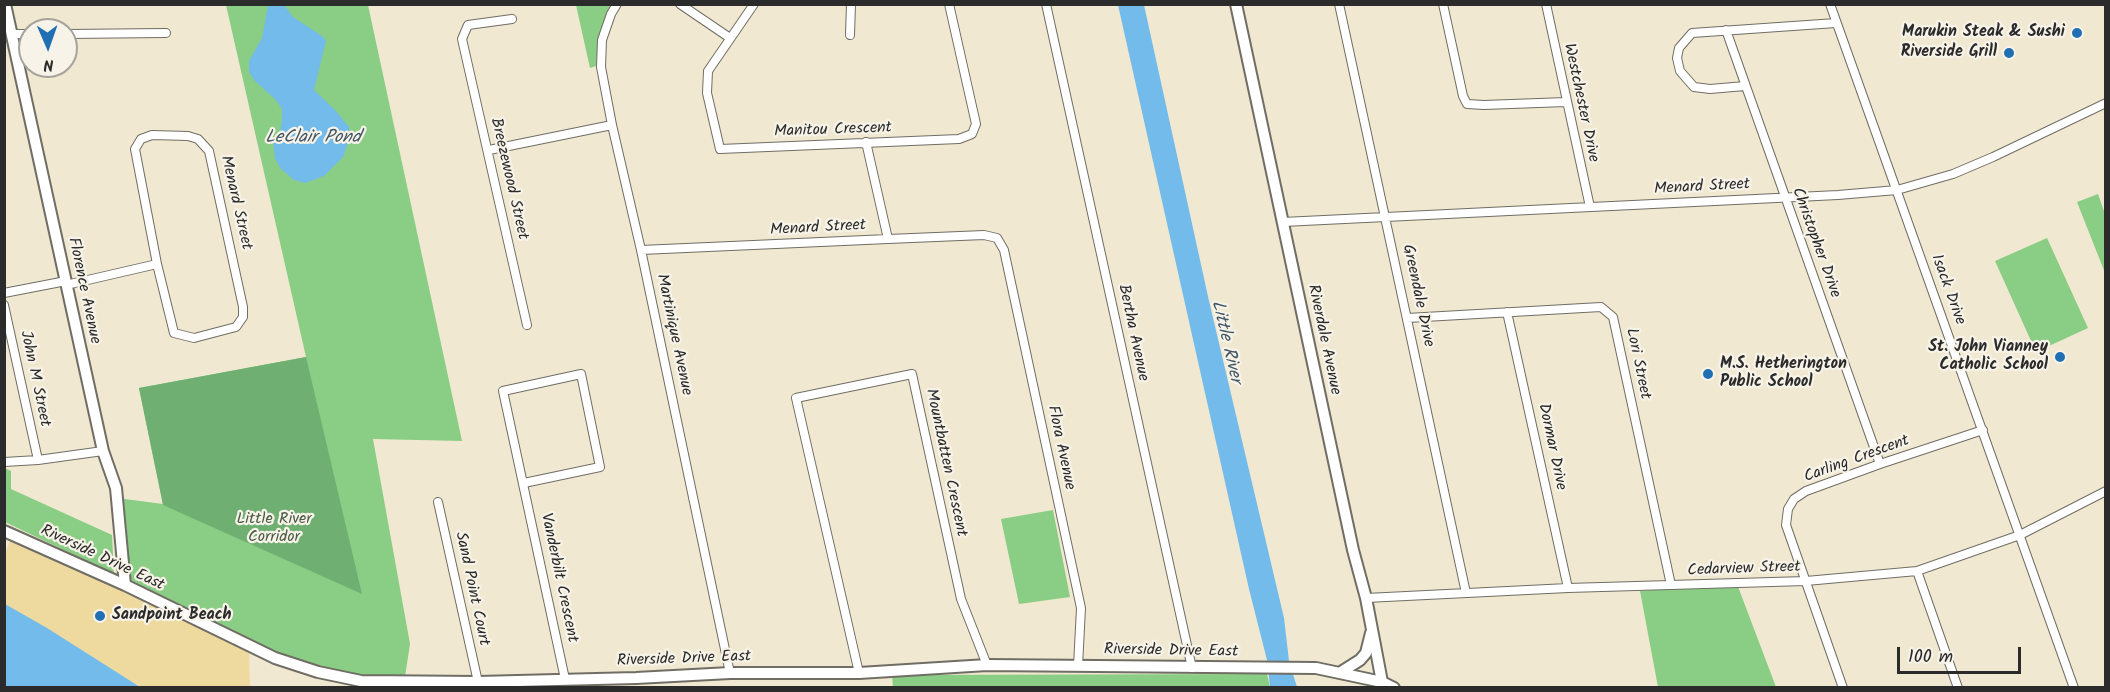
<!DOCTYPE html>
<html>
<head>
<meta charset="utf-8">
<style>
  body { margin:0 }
  #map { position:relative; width:2110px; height:692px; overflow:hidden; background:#f0e8d0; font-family:Kalam,sans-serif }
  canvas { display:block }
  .frame { position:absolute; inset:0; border:6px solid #2b2b2b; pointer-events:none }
  .north { position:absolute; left:18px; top:18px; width:60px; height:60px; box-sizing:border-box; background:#f7f3e8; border:2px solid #a5a39c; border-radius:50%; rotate:178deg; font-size:16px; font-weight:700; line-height:24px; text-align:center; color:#2b2b2b }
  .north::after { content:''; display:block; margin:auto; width:21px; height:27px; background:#1f6fb2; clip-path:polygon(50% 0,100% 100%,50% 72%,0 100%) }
  .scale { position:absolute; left:1897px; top:647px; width:124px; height:27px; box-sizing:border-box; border:3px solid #2b2b2b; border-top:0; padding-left:8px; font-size:18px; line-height:21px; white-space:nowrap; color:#2b2b2b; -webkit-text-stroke:4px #f7f3e8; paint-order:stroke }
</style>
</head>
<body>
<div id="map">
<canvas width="2110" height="692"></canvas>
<div class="frame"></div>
<div class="north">N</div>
<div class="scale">100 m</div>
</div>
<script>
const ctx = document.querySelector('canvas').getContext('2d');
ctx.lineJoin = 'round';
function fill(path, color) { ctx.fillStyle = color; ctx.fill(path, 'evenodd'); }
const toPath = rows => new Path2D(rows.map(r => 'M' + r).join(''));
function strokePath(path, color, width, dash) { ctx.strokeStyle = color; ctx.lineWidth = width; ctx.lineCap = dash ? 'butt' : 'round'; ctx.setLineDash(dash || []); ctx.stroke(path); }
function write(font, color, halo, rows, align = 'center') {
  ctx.font = font + ' Kalam,sans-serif'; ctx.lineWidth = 4.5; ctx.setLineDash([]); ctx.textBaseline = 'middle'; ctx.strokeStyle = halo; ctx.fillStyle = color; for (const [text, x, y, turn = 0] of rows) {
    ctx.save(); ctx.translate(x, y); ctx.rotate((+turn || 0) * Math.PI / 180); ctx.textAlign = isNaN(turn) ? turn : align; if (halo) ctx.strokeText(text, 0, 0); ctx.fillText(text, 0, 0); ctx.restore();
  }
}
fill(toPath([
  [226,5,368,5,462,441,373,439,410,644,404,683,318,672,124,585,117,498,163,504,139,388,306,357],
  [576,5,611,5,599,34,596,66,590,68],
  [2098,194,2105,214,2105,273,2077,202],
  [2047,238,2088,328,2036,352,1995,261],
  [5,468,11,471,11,489,112,535,114,574,5,522],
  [1053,510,1070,597,1019,604,1001,519],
  [1737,584,1776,687,1658,687,1640,591],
  [1267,674,1270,687,893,688,892,675]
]), '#8acd85');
fill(toPath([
  [306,357,362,594,163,505,139,388]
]), '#6fb072');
fill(toPath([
  [11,538,249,652,250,687,140,687,5,604,5,554]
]), '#eeda9e');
fill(toPath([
  [268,5,284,5,293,17,322,36,326,41,314,90,336,111,349,127,350,137,343,157,324,176,305,183,294,180,280,168,275,158,273,142,280,132,282,120,282,109,276,100,255,81,249,72,249,61,262,38],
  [1118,5,1144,5,1209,301,1284,618,1289,661,1297,687,1270,687,1267,660,1249,589],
  [5,604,47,628,140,687,5,687]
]), '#73bbeb');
const street = toPath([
  [617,4,611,14,602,40,601,67,612,125,641,250,730,673],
  [680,4,730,38],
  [754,4,708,71,707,93,720,149,959,139,972,134,976,124,949,4],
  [1046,4,1192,668],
  [1339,4,1466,593],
  [1443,4,1463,96,1467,104,1484,105,1566,102],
  [1546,4,1590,207],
  [1830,4,2074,688],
  [512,19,468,25,462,39,527,325],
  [1726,30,1880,464],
  [11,34,30,34],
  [66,34,166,33],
  [850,35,851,4],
  [1745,86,1710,89,1694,87,1680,71,1677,58,1679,48,1692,33,1836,23],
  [152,135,188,136,198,139,209,151,243,307,243,317,236,327,194,338,174,333,157,264,135,149,141,139,152,135],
  [866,142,888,239],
  [489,150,612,125],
  [1283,222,1838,195,1897,190,1953,174,1993,157,2106,103],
  [641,250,888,239,984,235,997,238,1004,250,1081,608,1078,666],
  [66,285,157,264],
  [4,293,66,281],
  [4,305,38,460],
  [1507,312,1568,588],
  [1407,318,1601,307,1613,317,1671,585],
  [4,462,38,460,103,451],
  [524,483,600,467,581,374,503,391,565,679],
  [438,502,478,682],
  [1917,571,1958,688],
  [1366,598,1568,588,1806,581,1917,571,2020,535,2106,491],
  [859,673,796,398,912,374,961,599,987,665],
  [1843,688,1786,525,1788,509,1794,499,1806,491,1880,464,1983,430]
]);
const secondary = toPath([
  [5,4,103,451,116,488,125,585],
  [1236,4,1353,550,1366,598,1382,682],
  [4,531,125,585,275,658,318,672,361,681,478,682,636,678,730,673,859,673,987,665,1316,668,1382,682,1394,688],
  [1341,672,1360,660,1366,653,1371,633]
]);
strokePath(street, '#706d65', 10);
strokePath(secondary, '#706d65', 14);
strokePath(street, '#fff', 8);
strokePath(secondary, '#fff', 10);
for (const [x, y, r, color] of [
  [2077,33,6,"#1f6fb2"],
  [2009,53,6,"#1f6fb2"],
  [2060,357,6,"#1f6fb2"],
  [1708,374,6,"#1f6fb2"],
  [100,616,6,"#1f6fb2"]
]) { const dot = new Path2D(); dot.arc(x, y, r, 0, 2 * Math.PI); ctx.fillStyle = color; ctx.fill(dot); strokePath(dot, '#f7f3e8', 2); }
write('bold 16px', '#2b2b2b', '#f7f3e8', [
  ["Marukin Steak & Sushi",2065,33],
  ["Riverside Grill",1997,53],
  ["St. John Vianney",2048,348],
  ["Catholic School",2048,366],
  ["M.S. Hetherington",1720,365,"left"],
  ["Public School",1720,383,"left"],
  ["Sandpoint Beach",112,616,"left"]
], 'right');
write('16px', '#2b2b2b', '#f7f3e8', [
  ["Westchester Drive",1580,103,78],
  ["Manitou Crescent",833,131,-2],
  ["Breezewood Street",508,179,77],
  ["Menard Street",1702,188,-3],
  ["Menard Street",235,203,77],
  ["Menard Street",818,229,-3],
  ["Christopher Drive",1815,243,70],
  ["Isack Drive",1947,290,70],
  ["Florence Avenue",83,291,78],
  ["Greendale Drive",1417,296,78],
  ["Bertha Avenue",1132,333,78],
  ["Martinique Avenue",673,335,78],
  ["Riverdale Avenue",1323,340,78],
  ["Lori Street",1637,364,78],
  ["John M Street",34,379,78],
  ["Dormar Drive",1551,447,78],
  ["Flora Avenue",1060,448,78],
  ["Carling Crescent",1857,460,-20],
  ["Mountbatten Crescent",945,463,78],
  ["Riverside Drive East",102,559,25],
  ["Cedarview Street",1744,570,-2],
  ["Vanderbilt Crescent",558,578,78],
  ["Sand Point Court",471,589,78],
  ["Riverside Drive East",1171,652,1],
  ["Riverside Drive East",684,660,-2]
]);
write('16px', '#485c46', '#f7f3e8', [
  ["Little River",274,520],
  ["Corridor",274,538]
]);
write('italic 18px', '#415665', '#f7f3e8', [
  ["LeClair Pond",313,139],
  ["Little River",1225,342,77]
]);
</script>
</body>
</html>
